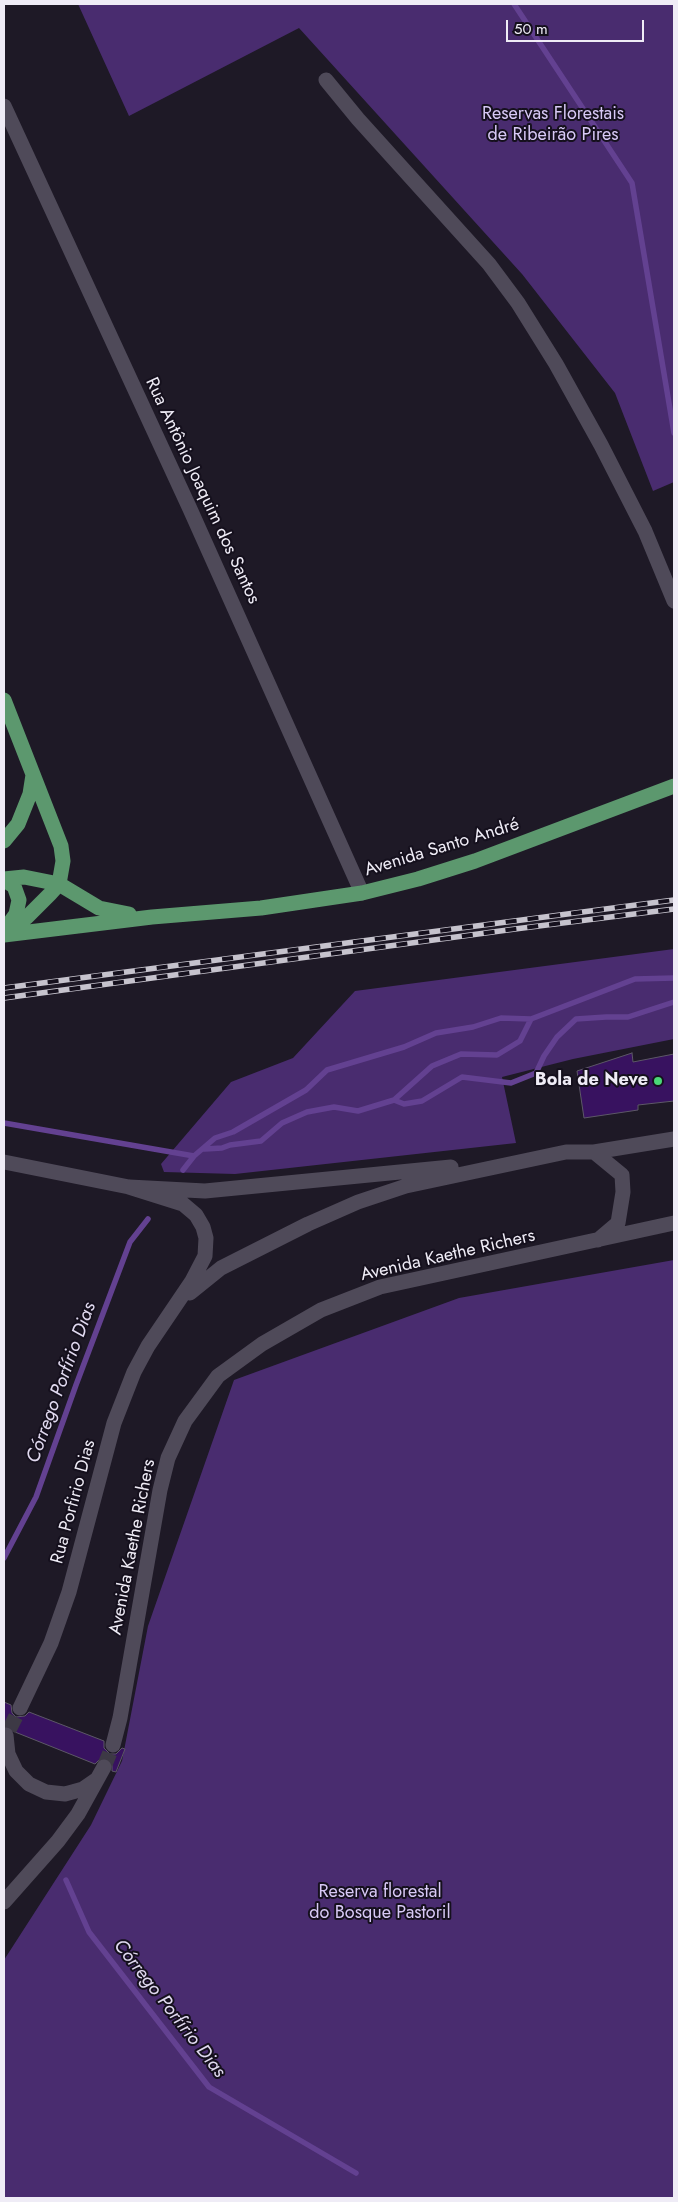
<!DOCTYPE html>
<html>
<head>
<meta charset="utf-8">
<style>
  body { margin:0 }
  #map { position:relative; width:678px; height:2202px; overflow:hidden; background:#1e1926; font-family:Jost,sans-serif }
  canvas { display:block }
  .frame { position:absolute; inset:0; border:5px solid #efecf6; pointer-events:none }
  .scale { position:absolute; left:506px; top:20px; width:138px; height:22px; box-sizing:border-box; border:2px solid #efecf6; border-top:0; padding-left:6px; font-size:15px; line-height:18px; white-space:nowrap; color:#efecf6; -webkit-text-stroke:4px #15101d; paint-order:stroke }
</style>
</head>
<body>
<div id="map">
<canvas width="678" height="2202"></canvas>
<div class="frame"></div>
<div class="scale">50 m</div>
</div>
<script>
const ctx = document.querySelector('canvas').getContext('2d');
ctx.lineJoin = 'round';
function fill(path, color) { ctx.fillStyle = color; ctx.fill(path, 'evenodd'); }
const toPath = rows => new Path2D(rows.map(r => 'M' + r).join(''));
function strokePath(path, color, width, dash) { ctx.strokeStyle = color; ctx.lineWidth = width; ctx.lineCap = dash ? 'butt' : 'round'; ctx.setLineDash(dash || []); ctx.stroke(path); }
function write(font, color, halo, rows, align = 'center') {
  ctx.font = font + ' Jost,sans-serif'; ctx.lineWidth = 4; ctx.setLineDash([]); ctx.textBaseline = 'middle'; ctx.strokeStyle = halo; ctx.fillStyle = color; for (const [text, x, y, turn = 0] of rows) {
    ctx.save(); ctx.translate(x, y); ctx.rotate((+turn || 0) * Math.PI / 180); ctx.textAlign = isNaN(turn) ? turn : align; if (halo) ctx.strokeText(text, 0, 0); ctx.fillText(text, 0, 0); ctx.restore();
  }
}
fill(toPath([
  [78,4,674,4,674,482,653,491,615,393,522,274,299,28,129,116],
  [674,949,674,1039,573,1059,502,1077,516,1143,235,1174,164,1172,161,1164,231,1082,293,1058,355,991],
  [674,1260,674,2198,4,2198,4,1960,91,1825,122,1761,148,1626,234,1380,459,1298]
]), '#492c6f');
strokePath(toPath([
  [514,4,632,183,674,433],
  [394,1100,404,1104,422,1101,462,1077,511,1083,536,1073,544,1056,557,1037,576,1019,606,1017,628,1017,674,1002],
  [4,1123,194,1156,215,1138,233,1132,306,1090,327,1070,404,1047,436,1033,473,1027,501,1018,531,1019,635,979,674,978],
  [205,1149,222,1148,230,1145,261,1141,282,1123,307,1112,334,1107,358,1111,394,1100,432,1066,461,1054,497,1055,520,1041,531,1019],
  [183,1170,194,1156],
  [4,1558,36,1497,76,1385,130,1242,148,1219],
  [66,1880,89,1932,209,2087,356,2173]
]), '#634191', 5.5);
const building = toPath([
  [632,1053,633,1062,674,1054,674,1101,638,1105,638,1110,584,1118,577,1071,632,1053],
  [4,1702,11,1705,12,1713,16,1717,25,1716,29,1712,104,1741,104,1748,110,1754,116,1754,122,1748,125,1749,116,1772,112,1771,112,1763,108,1759,100,1759,95,1764,15,1732,9,1726,4,1726,4,1702]
]);
fill(building, '#381260');
strokePath(building, '#5d5867', 1);
strokePath(toPath([
  [9,1730,20,1708],
  [104,1767,113,1745]
]), '#3d3945', 15, [15, 8]);
strokePath(toPath([
  [326,80,358,119,489,264,518,303,556,364,601,445,645,531,674,601],
  [4,106,190,509,362,893]
]), '#4f4a59', 15);
strokePath(toPath([
  [594,1152,622,1175,623,1192,618,1223,598,1240],
  [4,1162,129,1187,205,1191,451,1167],
  [190,1293,221,1268,308,1224,358,1202,406,1186,566,1152,594,1152,674,1139],
  [20,1708,51,1643,69,1592,114,1423,134,1372,148,1346,192,1281,205,1256,206,1238,203,1227,196,1215,183,1204,129,1187],
  [6,1735,8,1754,16,1771,29,1784,46,1792,65,1794,83,1789,96,1780],
  [113,1745,120,1718,160,1490,168,1458,185,1421,218,1376,262,1344,321,1310,380,1287,674,1223],
  [4,1902,58,1841,78,1814,104,1767]
]), '#4f4a59', 15);
strokePath(toPath([
  [4,700,61,846,63,861,59,884,50,894,27,917,4,933],
  [4,841,18,824,30,794,33,775],
  [4,879,24,877,59,884,99,908,129,914],
  [4,880,14,886,19,900,16,914,6,928],
  [4,935,152,917,261,908,362,893,418,879,475,861,674,786]
]), '#5c986e', 15);
const rail = toPath([
  [4,988,674,900],
  [4,998,515,929,674,909]
]);
strokePath(rail, '#c6c3cd', 5.5);
strokePath(rail, '#15101d', 4, [11]);
for (const [x, y, r, color] of [
  [658,1081,5,"#4ad778"]
]) { const dot = new Path2D(); dot.arc(x, y, r, 0, 2 * Math.PI); ctx.fillStyle = color; ctx.fill(dot); strokePath(dot, '#15101d', 2); }
write('18px', '#d8c9f6', '#15101d', [
  ["Reservas Florestais",553,115],
  ["de Ribeirão Pires",553,136],
  ["Reserva florestal",380,1893],
  ["do Bosque Pastoril",380,1914]
]);
write('18px', '#efecf6', '#15101d', [
  ["Rua Antônio Joaquim dos Santos",202,491,65],
  ["Avenida Santo André",442,848,-17],
  ["Avenida Kaethe Richers",448,1256,-13],
  ["Rua Porfirio Dias",74,1502,-75],
  ["Avenida Kaethe Richers",133,1547,-79]
]);
write('bold 18px', '#efecf6', '#15101d', [
  ["Bola de Neve",648,1081]
], 'right');
write('italic 19px', '#e1daf0', '#15101d', [
  ["Córrego Porfírio Dias",62,1383,-70],
  ["Córrego Porfírio Dias",169,2009,52]
]);
</script>
</body>
</html>
